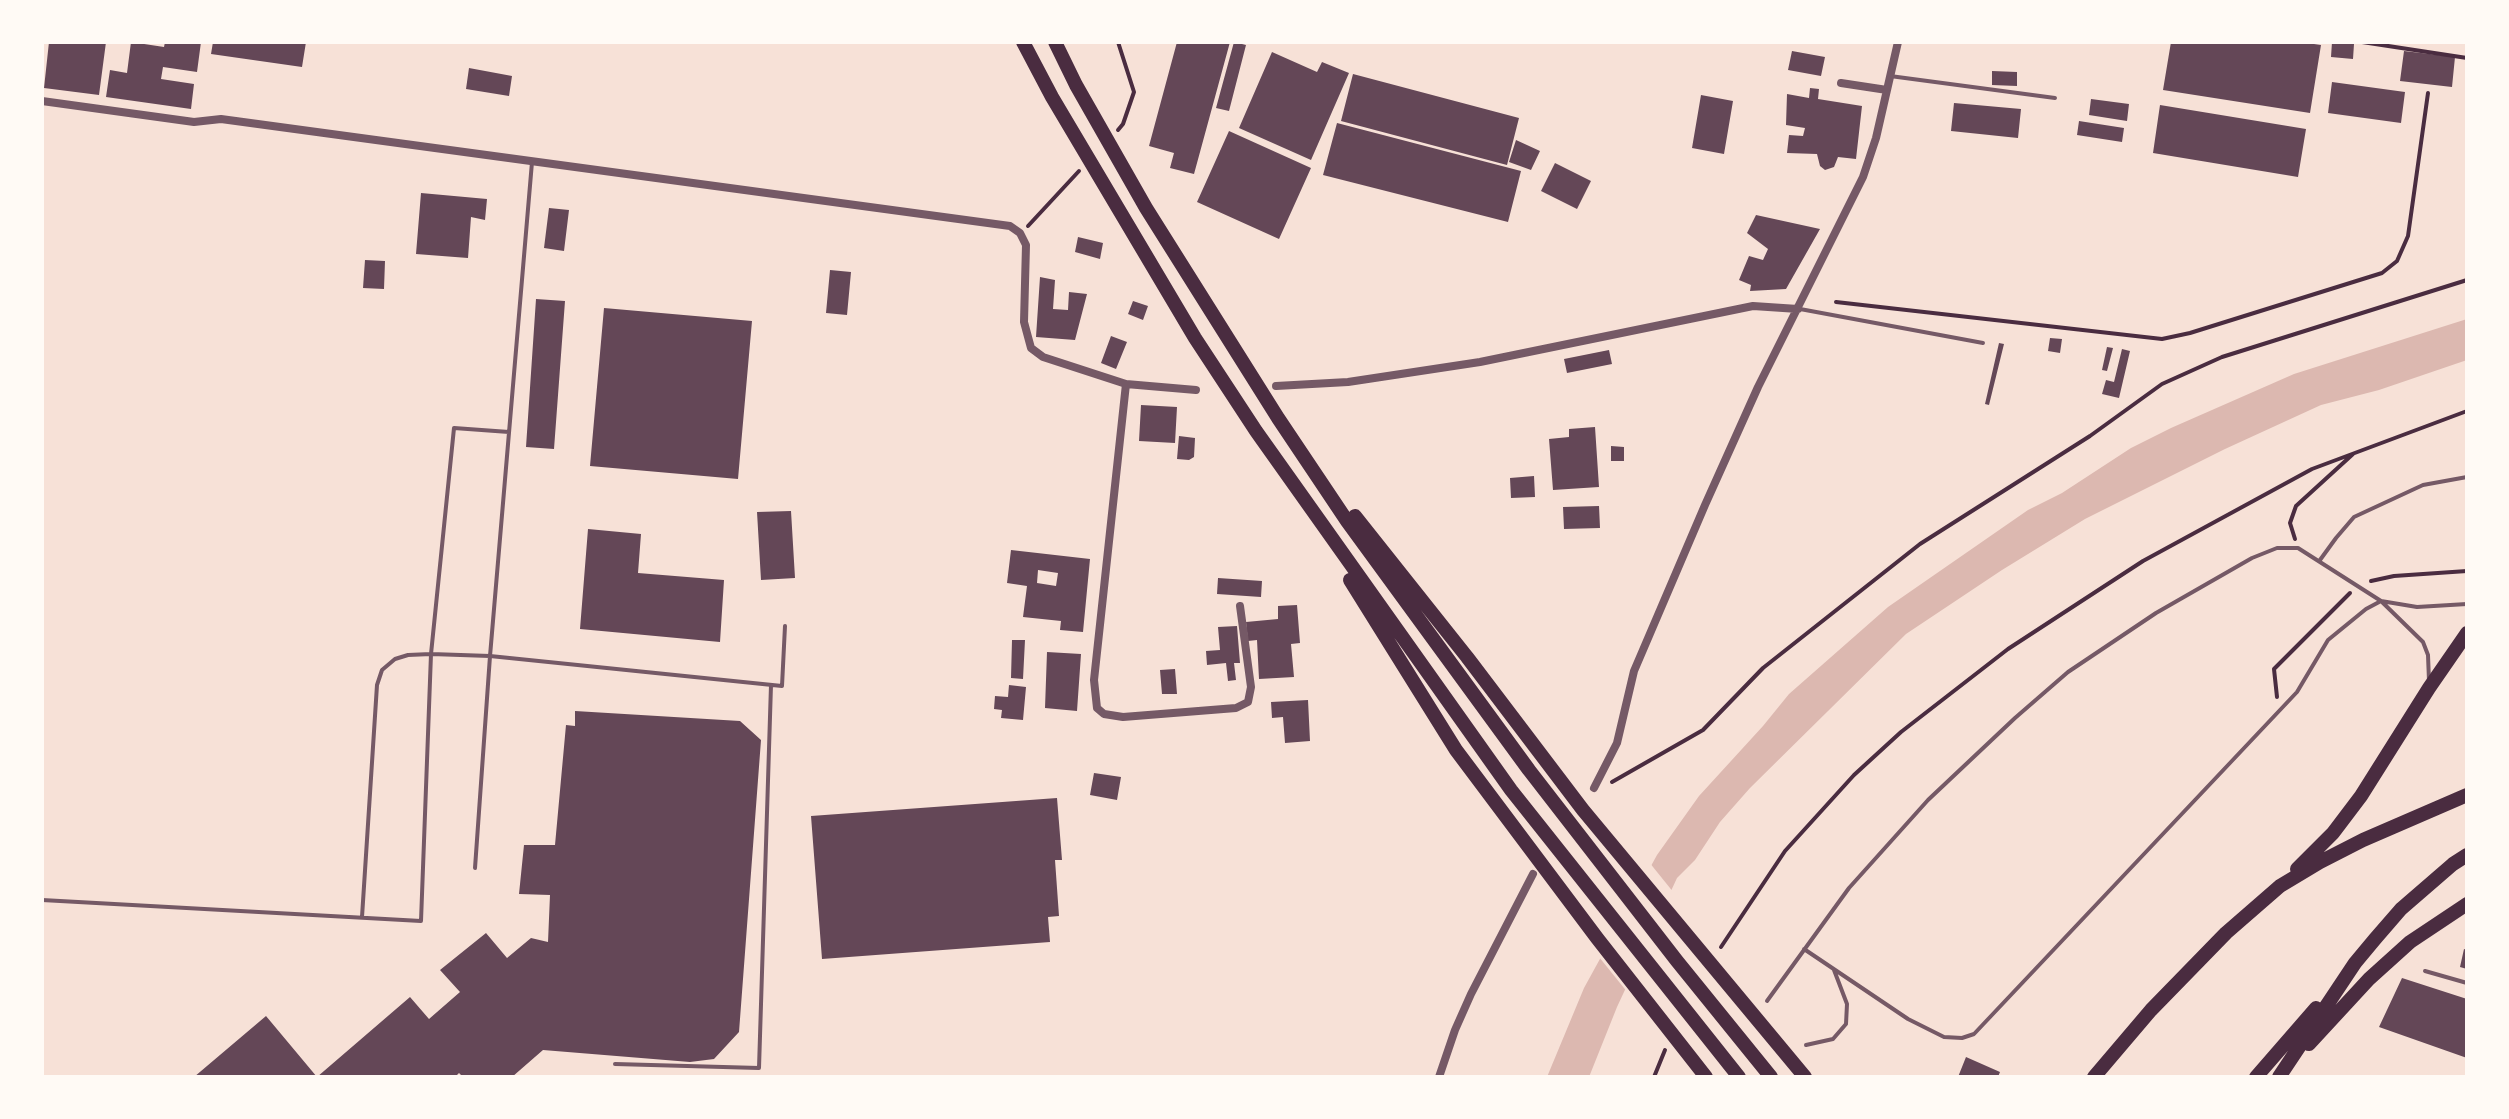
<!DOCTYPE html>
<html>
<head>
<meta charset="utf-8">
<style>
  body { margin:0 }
  #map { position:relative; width:2509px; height:1119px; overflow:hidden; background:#f7e1d7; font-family:Commissioner,sans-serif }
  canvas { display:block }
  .frame { position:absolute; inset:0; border:44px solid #fffaf5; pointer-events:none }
</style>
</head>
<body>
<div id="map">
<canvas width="2509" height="1119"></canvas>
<div class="frame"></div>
</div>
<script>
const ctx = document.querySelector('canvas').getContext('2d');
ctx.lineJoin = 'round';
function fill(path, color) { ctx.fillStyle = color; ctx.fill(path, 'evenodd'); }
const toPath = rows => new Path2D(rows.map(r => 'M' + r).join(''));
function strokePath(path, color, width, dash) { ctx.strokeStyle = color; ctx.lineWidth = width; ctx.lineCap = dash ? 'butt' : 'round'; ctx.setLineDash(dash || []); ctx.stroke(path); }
fill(toPath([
  [2467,319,2467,360,2379,390,2321,405,2225,449,2085,519,2002,570,1906,634,1750,788,1720,822,1695,860,1677,878,1617,1007,1589,1077,1547,1077,1584,988,1657,855,1699,796,1763,726,1789,694,1888,607,2028,510,2062,493,2131,448,2171,428,2294,374]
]), '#dcb8b0');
fill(toPath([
  [1649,862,1674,893,1628,993,1599,957]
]), '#f7e1d7');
fill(toPath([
  [49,42,106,42,99,95,44,88],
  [131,42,164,47,165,42,201,42,197,72,163,67,161,79,194,84,191,109,106,97,110,70,127,73],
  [213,42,306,42,302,67,211,54],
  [1177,42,1230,42,1194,174,1170,168,1174,153,1149,146],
  [1234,42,1246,45,1229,111,1216,108],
  [2171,42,2300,42,2321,45,2310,113,2163,90],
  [2332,42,2354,44,2353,59,2331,57],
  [1792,51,1825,57,1821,76,1788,70],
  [2404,51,2455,57,2452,87,2400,81],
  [1272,52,1317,72,1322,62,1349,73,1311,160,1239,128],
  [469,68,512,76,509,96,466,89],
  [1992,71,2017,72,2017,86,1992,85],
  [1353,74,1519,118,1507,165,1341,121],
  [2332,82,2405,92,2401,123,2328,113],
  [1810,88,1819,89,1818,99,1862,106,1856,159,1838,157,1834,167,1825,170,1820,166,1817,154,1787,153,1789,135,1803,136,1805,128,1786,125,1787,94,1809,98],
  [1701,95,1733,101,1724,154,1692,148],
  [2091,99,2129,104,2127,121,2089,115],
  [1954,103,2021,109,2018,138,1951,131],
  [2160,105,2306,129,2298,177,2153,153],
  [2079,121,2124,128,2122,142,2077,135],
  [1337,123,1521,171,1508,222,1323,175],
  [1229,131,1311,168,1279,239,1197,202],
  [1516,140,1540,151,1531,170,1509,162],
  [1555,163,1591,181,1577,209,1541,191],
  [421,193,487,199,485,220,471,217,468,258,416,254],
  [549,208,569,210,564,251,544,248],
  [1756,215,1820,229,1786,289,1750,291,1751,285,1739,280,1749,256,1763,260,1768,249,1747,233],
  [1078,237,1103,243,1100,259,1075,252],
  [365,260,385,261,384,289,363,288],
  [830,270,851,272,847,315,826,313],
  [1040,277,1055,280,1053,309,1068,310,1069,292,1087,294,1075,340,1036,337],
  [536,299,565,301,554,449,526,447],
  [1133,301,1148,306,1143,320,1128,314],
  [604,308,752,321,738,479,590,466],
  [1111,336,1127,342,1116,369,1101,363],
  [2050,338,2062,339,2060,353,2048,351],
  [1999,343,2004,344,1989,405,1985,404],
  [2107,347,2113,348,2107,371,2102,370],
  [2122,349,2130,351,2119,398,2102,394,2106,380,2114,382],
  [1609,350,1612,364,1567,373,1564,359],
  [1141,405,1177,407,1175,443,1139,441],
  [1595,427,1599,487,1553,490,1549,439,1569,437,1569,429],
  [1179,436,1195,438,1194,457,1189,460,1177,459],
  [1611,446,1624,447,1624,461,1611,461],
  [1534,476,1535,497,1511,498,1510,478],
  [1599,506,1600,528,1564,529,1563,507],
  [791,511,795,578,761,580,757,512],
  [588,529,641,534,638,573,724,580,720,642,580,629],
  [1011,550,1090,559,1083,632,1060,630,1061,621,1023,617,1027,586,1007,583],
  [1038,570,1058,573,1056,586,1037,583],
  [1218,578,1262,581,1261,597,1217,594],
  [1297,605,1300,643,1291,644,1294,677,1259,679,1257,640,1248,641,1246,622,1278,619,1278,606],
  [1237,626,1240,663,1234,663,1236,680,1228,681,1226,663,1207,665,1206,651,1220,650,1218,627],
  [1012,640,1025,640,1023,679,1011,678],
  [1047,652,1081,654,1077,711,1045,708],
  [1175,669,1177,694,1162,694,1160,670],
  [1009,685,1026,687,1023,720,1001,718,1002,710,994,709,995,696,1008,697],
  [1308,700,1310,741,1285,743,1283,717,1272,718,1271,702],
  [575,711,740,721,761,740,739,1032,714,1059,690,1062,543,1050,512,1077,463,1077,459,1073,455,1077,194,1077,266,1016,317,1077,410,997,429,1019,460,992,440,970,486,933,507,958,531,938,548,942,550,895,519,894,524,845,555,845,566,725,575,726],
  [1094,773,1121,777,1117,800,1090,795],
  [1057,798,1062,860,1055,860,1059,916,1048,917,1050,942,822,959,811,816],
  [2464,949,2467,950,2467,969,2460,967],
  [2402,978,2467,999,2467,1058,2379,1027],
  [1966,1057,2000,1072,1998,1077,1958,1077]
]), '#644757');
strokePath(toPath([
  [1118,42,1134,92,1123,124,1118,130],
  [2362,42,2467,58],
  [1028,226,1079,171],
  [1836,302,2162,339,2190,333,2382,273,2397,261,2408,236,2428,93],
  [2295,539,2290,523,2296,506,2353,454],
  [2371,581,2394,576,2467,571],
  [2277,697,2274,669,2350,593],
  [1612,782,1703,730,1763,668,1920,544,2090,436,2162,384,2222,357,2467,280],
  [1721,947,1785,851,1854,775,1901,732,2008,649,2143,561,2312,469,2467,411],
  [1654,1077,1665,1050]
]), '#4a2c40', 4);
strokePath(toPath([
  [1890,76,2055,98],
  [532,162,490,656,782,686,785,626],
  [1800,309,1983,343],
  [2320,560,2336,538,2354,517,2423,485,2467,477],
  [475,868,490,656,431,654,454,428,509,432],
  [42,900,421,921,431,654,408,655,395,659,382,670,377,685,362,917],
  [1804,949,1908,1019,1944,1037,1962,1038,1974,1034,2297,692,2328,640,2366,609,2381,601,2417,607,2467,604],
  [2425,971,2467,983],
  [1767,1001,1849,888,1928,800,2015,718,2068,672,2156,613,2252,558,2277,548,2298,548,2381,601,2423,642,2428,655,2429,681],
  [1806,1045,1833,1039,1846,1024,1847,1004,1834,970],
  [615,1064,759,1068,771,685]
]), '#755966', 4);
strokePath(toPath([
  [1841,83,1887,90],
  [42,101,194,122,221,119,1010,226,1020,233,1026,245,1024,322,1031,348,1043,357,1126,384,1196,390],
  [1126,384,1094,680,1097,708,1104,714,1123,717,1236,708,1248,702,1251,687,1240,606],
  [1276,386,1348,382,1480,362,1753,306,1798,309],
  [1594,788,1617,743,1634,671,1705,505,1758,387,1863,177,1876,138,1898,42],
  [1439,1077,1455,1030,1471,994,1533,874]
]), '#755966', 8);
strokePath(toPath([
  [1023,42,1052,97,1195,338,1256,431,1511,790,1739,1077],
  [1055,42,1076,85,1146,208,1278,418,1347,521,1529,770,1677,961,1771,1077],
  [1355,516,1467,657,1583,810,1805,1077],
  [1350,580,1456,750,1597,938,1706,1077],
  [2297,869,2333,833,2361,796,2429,688,2467,633],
  [2309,1044,2369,979,2410,942,2467,904],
  [2094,1077,2151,1010,2226,933,2280,886,2320,862,2363,840,2467,795],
  [2256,1077,2316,1008],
  [2279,1077,2355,963,2375,939,2401,909,2453,864,2467,855]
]), '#4a2c40', 14);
</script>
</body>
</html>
